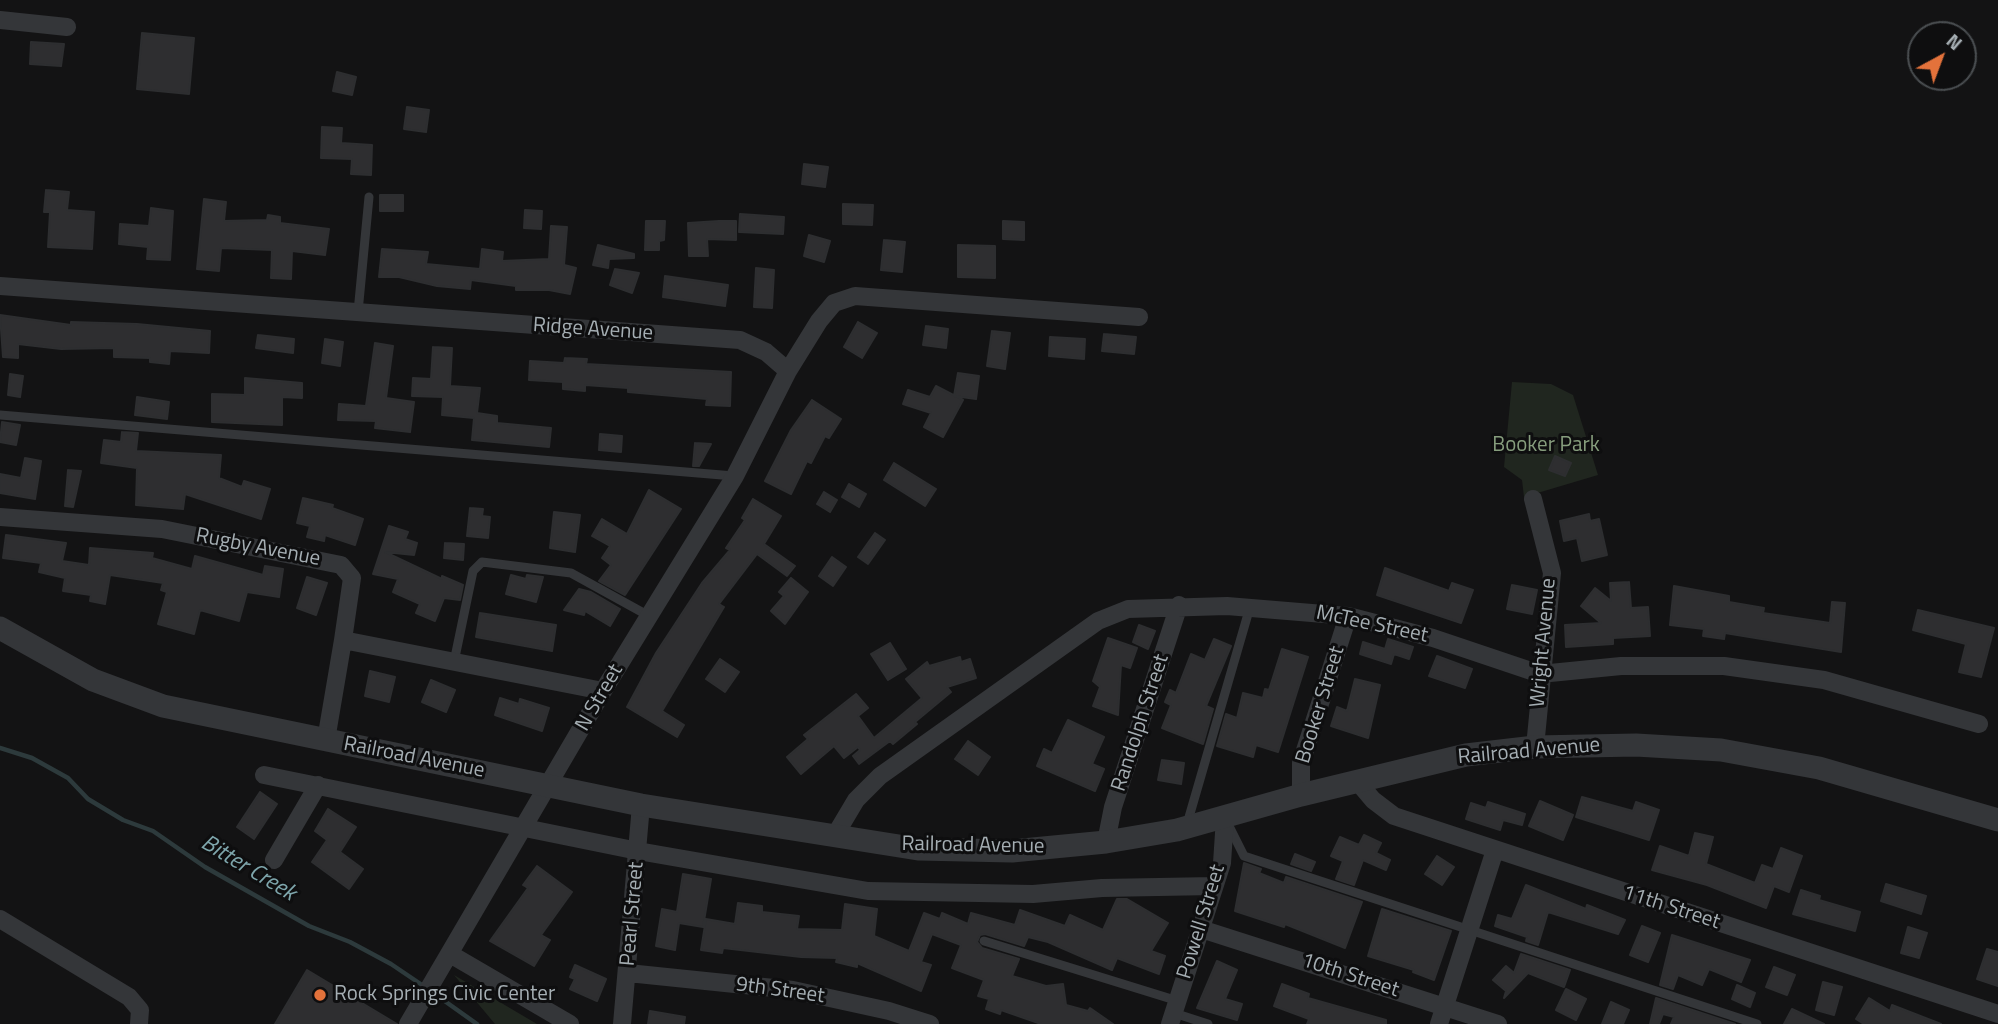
<!DOCTYPE html>
<html>
<head>
<meta charset="utf-8">
<style>
  body { margin:0 }
  #map { position:relative; width:1998px; height:1024px; overflow:hidden; background:#131314; font-family:"Titillium Web",sans-serif }
  canvas { display:block }
  .north { position:absolute; left:1907px; top:21px; width:70px; height:70px; box-sizing:border-box; background:#0e0e0f; border:2px solid #4a4e51; border-radius:50%; rotate:41deg; font-size:19px; font-weight:700; line-height:28px; text-align:center; color:#a5aeb3 }
  .north::after { content:''; display:block; margin:auto; width:24px; height:32px; background:#e3723b; clip-path:polygon(50% 0,100% 100%,50% 72%,0 100%) }
</style>
</head>
<body>
<div id="map">
<canvas width="1998" height="1024"></canvas>
<div class="north">N</div>
</div>
<script>
const ctx = document.querySelector('canvas').getContext('2d');
ctx.lineJoin = 'round';
function fill(path, color) { ctx.fillStyle = color; ctx.fill(path, 'evenodd'); }
const toPath = rows => new Path2D(rows.map(r => 'M' + r).join(''));
function strokePath(path, color, width, dash) { ctx.strokeStyle = color; ctx.lineWidth = width; ctx.lineCap = dash ? 'butt' : 'round'; ctx.setLineDash(dash || []); ctx.stroke(path); }
function write(font, color, halo, rows, align = 'center') {
  ctx.font = font + ' "Titillium Web",sans-serif'; ctx.lineWidth = 6; ctx.setLineDash([]); ctx.textBaseline = 'middle'; ctx.strokeStyle = halo; ctx.fillStyle = color; for (const [text, x, y, turn = 0] of rows) {
    ctx.save(); ctx.translate(x, y); ctx.rotate((+turn || 0) * Math.PI / 180); ctx.textAlign = isNaN(turn) ? turn : align; if (halo) ctx.strokeText(text, 0, 0); ctx.fillText(text, 0, 0); ctx.restore();
  }
}
fill(toPath([
  [1512,382,1551,384,1573,395,1598,475,1524,497,1522,480,1504,467],
  [454,975,537,1024,495,1024]
]), '#20261f');
strokePath(toPath([
  [0,748,32,758,68,778,88,799,123,820,153,831,205,867,309,926,350,942,391,964,425,987],
  [432,992,477,1024]
]), '#2d3a3c', 4.5);
const building = toPath([
  [142,33,194,38,189,94,137,89,142,33],
  [31,42,64,44,61,66,30,64,31,42],
  [337,72,356,77,352,95,333,91,337,72],
  [407,107,429,110,426,132,404,129,407,107],
  [322,127,342,128,341,143,372,145,371,175,351,174,352,159,321,158,322,127],
  [804,164,828,167,825,187,802,184,804,164],
  [46,190,69,192,67,210,94,212,92,249,48,247,50,212,44,212,46,190],
  [380,195,403,195,403,211,380,211,380,195],
  [204,199,226,202,224,221,267,220,268,215,280,217,280,223,329,229,325,255,292,251,291,279,271,278,272,250,221,248,219,271,197,269,204,199],
  [843,204,873,205,872,225,843,224,843,204],
  [151,208,173,211,170,260,147,259,148,247,119,244,120,224,149,226,151,208],
  [525,210,542,211,541,229,524,228,525,210],
  [740,214,784,217,783,234,739,232,740,214],
  [646,221,665,221,664,240,659,241,659,250,645,250,646,221],
  [719,221,736,221,736,240,707,239,708,256,689,256,688,223,719,221],
  [1003,221,1024,222,1024,240,1003,239,1003,221],
  [551,226,567,227,564,265,576,268,570,294,549,290,516,290,516,286,471,280,470,289,437,286,399,277,379,277,382,249,428,252,426,264,480,269,482,249,503,252,502,261,549,259,551,226],
  [809,235,830,241,824,262,804,256,809,235],
  [884,240,905,242,902,272,881,270,884,240],
  [598,245,634,254,634,258,609,259,608,268,593,265,598,245],
  [958,245,995,246,995,278,958,277,958,245],
  [756,268,774,270,772,308,754,307,756,268],
  [615,269,639,273,632,293,610,285,615,269],
  [665,276,728,285,725,306,663,297,665,276],
  [0,315,71,325,71,322,137,324,210,331,209,353,170,351,169,364,150,362,150,358,114,357,114,348,61,349,18,344,18,358,3,357,0,315],
  [858,322,877,333,862,358,844,347,858,322],
  [926,326,948,329,946,348,923,345,926,326],
  [992,331,1010,333,1005,369,987,366,992,331],
  [1104,334,1136,337,1134,354,1102,351,1104,334],
  [258,335,294,339,293,353,256,348,258,335],
  [1050,337,1085,339,1084,359,1049,356,1050,337],
  [325,339,343,342,340,366,322,363,325,339],
  [375,343,393,346,386,398,414,402,410,432,375,428,376,421,338,420,339,404,366,406,375,343],
  [433,347,452,348,450,386,480,388,477,413,497,416,497,423,551,428,549,447,472,440,474,418,442,415,443,397,412,396,413,378,431,379,433,347],
  [565,358,587,359,586,364,731,372,730,406,706,405,707,399,628,392,628,388,585,385,585,391,563,389,563,382,529,380,530,361,564,363,565,358],
  [958,373,979,376,976,399,954,396,958,373],
  [10,374,23,376,20,397,8,395,10,374],
  [245,378,302,383,302,398,282,397,282,425,212,422,212,394,245,395,245,378],
  [936,386,963,400,943,437,924,427,931,413,903,404,908,390,930,397,936,386],
  [137,397,169,402,167,419,135,415,137,397],
  [812,400,841,419,829,438,825,436,811,463,807,461,791,494,765,481,791,430,812,400],
  [2,422,20,425,16,445,0,442,2,422],
  [122,432,138,433,136,451,221,455,219,478,242,487,244,481,270,489,261,519,185,494,183,509,136,505,137,468,101,463,104,440,121,442,122,432],
  [600,434,622,436,621,452,599,450,600,434],
  [695,443,711,444,699,466,693,466,695,443],
  [1555,456,1571,463,1565,476,1549,470,1555,456],
  [25,458,41,461,35,499,0,493,0,474,21,478,25,458],
  [894,463,936,489,925,506,884,480,894,463],
  [68,470,81,471,73,507,65,506,68,470],
  [849,484,866,494,859,507,842,497,849,484],
  [649,490,681,509,625,595,599,581,611,565,602,558,610,546,592,536,602,519,627,534,649,490],
  [824,492,837,500,830,512,817,504,824,492],
  [303,498,333,505,332,508,363,519,355,545,325,535,324,541,307,537,310,526,297,523,303,498],
  [753,499,781,516,764,544,795,566,787,576,757,554,719,604,724,607,662,711,684,725,677,737,627,707,656,653,702,583,730,550,726,548,745,520,742,518,753,499],
  [470,508,483,509,482,516,490,517,488,538,467,536,470,508],
  [554,512,580,515,575,552,550,548,554,512],
  [1589,514,1590,521,1599,519,1607,555,1582,561,1577,538,1564,541,1560,521,1589,514],
  [389,526,408,532,405,539,417,543,414,555,385,552,442,579,442,576,463,585,460,600,444,598,435,621,416,613,420,604,393,592,398,579,373,574,389,526],
  [875,533,885,540,868,564,858,557,875,533],
  [6,535,66,543,62,561,89,565,90,548,153,553,152,558,192,569,195,556,263,575,265,566,283,569,279,597,247,592,239,621,200,610,194,634,158,624,167,592,161,590,163,583,110,575,105,604,90,601,91,595,63,591,65,578,39,572,41,563,3,558,6,535],
  [445,543,464,544,463,560,444,558,445,543],
  [832,557,846,567,833,586,819,576,832,557],
  [1385,568,1449,591,1452,583,1473,590,1461,623,1377,595,1385,568],
  [511,575,526,579,527,575,543,577,536,602,506,594,511,575],
  [307,577,327,583,316,615,297,608,307,577],
  [791,578,808,592,785,624,771,611,784,596,779,592,791,578],
  [1629,582,1631,608,1648,607,1650,636,1613,638,1613,644,1566,647,1565,625,1601,623,1581,606,1595,588,1611,601,1610,583,1629,582],
  [1512,585,1537,590,1532,614,1507,609,1512,585],
  [1674,586,1729,596,1729,602,1764,608,1763,613,1830,623,1832,602,1845,603,1841,652,1725,633,1724,639,1703,636,1704,629,1670,625,1674,586],
  [579,589,591,592,620,609,610,626,585,611,584,615,564,610,579,589],
  [1918,610,1994,628,1981,677,1959,672,1966,644,1913,630,1918,610],
  [480,613,556,625,552,651,476,637,480,613],
  [1139,625,1155,631,1148,649,1133,642,1139,625],
  [1108,638,1137,648,1130,668,1121,665,1118,715,1093,706,1100,687,1093,681,1108,638],
  [1214,639,1231,646,1206,706,1213,709,1203,744,1162,728,1171,705,1165,702,1170,690,1176,693,1191,654,1205,660,1214,639],
  [1388,639,1413,647,1409,659,1394,654,1391,664,1360,654,1363,642,1385,649,1388,639],
  [890,643,906,669,888,680,871,654,890,643],
  [1282,649,1308,657,1278,752,1256,745,1253,757,1217,746,1226,714,1237,718,1243,693,1263,698,1265,689,1269,690,1282,649],
  [1437,656,1472,669,1465,688,1429,676,1437,656],
  [960,657,961,662,970,659,976,678,947,687,951,692,915,722,917,724,893,744,890,741,859,764,853,756,860,750,858,747,844,758,834,746,801,774,787,757,808,739,804,735,856,694,868,708,858,716,874,738,922,698,906,679,927,662,929,666,960,657],
  [720,659,739,672,725,692,706,679,720,659],
  [370,671,395,677,389,702,365,696,370,671],
  [1355,679,1380,685,1368,738,1331,726,1337,707,1347,711,1355,679],
  [431,680,455,690,446,712,422,702,431,680],
  [500,698,519,704,520,699,549,708,542,731,495,715,500,698],
  [1068,720,1104,737,1092,764,1104,769,1095,791,1037,766,1044,749,1052,753,1068,720],
  [968,741,990,757,978,775,955,759,968,741],
  [1162,760,1184,763,1181,784,1158,780,1162,760],
  [260,792,277,804,254,839,237,827,260,792],
  [1582,797,1633,811,1636,802,1659,810,1649,840,1576,817,1582,797],
  [1540,801,1573,815,1563,840,1529,826,1540,801],
  [1488,802,1525,814,1522,825,1503,820,1500,830,1466,819,1471,803,1486,808,1488,802],
  [328,809,356,827,340,852,363,869,349,889,312,862,327,840,315,831,328,809],
  [1695,833,1713,837,1706,864,1755,883,1762,865,1773,869,1781,848,1802,856,1789,892,1774,886,1766,908,1707,885,1652,870,1660,846,1689,856,1695,833],
  [1364,835,1381,843,1376,853,1390,860,1386,870,1363,860,1354,885,1336,879,1343,861,1331,856,1340,837,1359,845,1364,835],
  [1295,854,1315,862,1311,871,1291,864,1295,854],
  [1437,856,1454,867,1442,885,1425,874,1437,856],
  [1244,863,1261,869,1259,873,1284,883,1286,877,1362,902,1345,948,1285,924,1284,927,1235,911,1244,863],
  [537,866,572,892,541,935,550,940,534,966,490,941,528,888,523,885,537,866],
  [683,874,711,879,703,927,679,923,675,950,656,946,662,909,677,912,683,874],
  [1886,884,1926,896,1921,914,1881,901,1886,884],
  [1526,885,1586,909,1587,905,1625,920,1618,934,1548,912,1538,945,1526,941,1527,937,1495,926,1498,915,1512,919,1526,885],
  [1801,890,1820,896,1819,900,1860,912,1855,931,1793,914,1801,890],
  [1117,899,1127,899,1168,923,1151,951,1165,956,1159,974,1117,958,1112,970,1048,942,1028,937,1024,946,985,934,980,935,977,942,982,948,1019,959,1012,976,1046,986,1063,984,1066,1005,1088,1011,1090,1008,1113,1024,1041,1024,1001,1010,1000,1014,986,1009,989,999,978,996,984,980,952,968,961,945,932,934,921,962,931,965,921,991,857,963,857,967,836,962,837,958,801,957,723,948,722,953,701,950,706,919,735,924,738,903,762,906,762,912,799,916,797,929,842,930,845,904,877,909,874,936,909,951,924,913,940,919,942,913,968,924,971,913,1015,925,1020,910,1065,926,1070,915,1103,930,1117,899],
  [1382,909,1451,931,1434,980,1413,972,1414,970,1368,956,1382,909],
  [1642,926,1660,933,1648,962,1630,955,1642,926],
  [1908,927,1927,933,1919,958,1901,953,1908,927],
  [1672,935,1750,960,1741,982,1709,969,1702,985,1678,975,1673,989,1660,985,1672,935],
  [1987,949,1998,952,1998,986,1977,979,1987,949],
  [1521,954,1570,970,1564,987,1528,973,1504,998,1506,991,1493,980,1506,966,1514,973,1521,954],
  [1217,961,1237,970,1225,999,1242,1004,1237,1020,1197,1008,1217,961],
  [575,965,606,979,597,1001,570,989,575,979,570,977,575,965],
  [1774,967,1795,975,1787,995,1766,987,1774,967],
  [307,970,397,1024,275,1024,307,970],
  [1823,982,1842,987,1834,1015,1816,1010,1823,982],
  [1282,984,1309,994,1308,998,1386,1020,1386,1024,1307,1024,1309,1019,1274,1006,1282,984],
  [1737,985,1755,993,1750,1007,1732,999,1737,985],
  [1566,989,1586,999,1576,1020,1556,1010,1566,989],
  [1656,998,1735,1024,1671,1024,1674,1017,1663,1014,1659,1024,1650,1024,1656,998],
  [1869,998,1890,1011,1892,1005,1941,1024,1864,1024,1856,1019,1869,998],
  [1611,1002,1629,1010,1623,1024,1602,1024,1611,1002],
  [1792,1009,1824,1024,1784,1024,1792,1009],
  [650,1011,685,1017,684,1024,648,1024,650,1011]
]);
fill(building, '#2e2e30');
strokePath(building, '#2d2e30', 2);
strokePath(toPath([
  [358,312,369,197],
  [0,415,734,476],
  [454,662,473,571,482,562,571,573,649,616],
  [1187,824,1250,607],
  [1228,824,1244,856,1757,1024],
  [984,941,1178,1001],
  [1174,1013,1208,1024]
]), '#343639', 9);
strokePath(toPath([
  [0,20,67,27],
  [0,286,740,340,766,352,788,371],
  [1533,499,1552,573,1535,747],
  [0,517,162,529,341,565,352,578,343,640,603,691],
  [326,740,343,640],
  [264,775,638,851,868,891,1033,894,1102,888,1214,886],
  [1357,781,1373,800,1394,816,1998,1014],
  [1301,795,1301,763,1348,616],
  [834,837,856,800,880,776,1098,621,1128,609,1227,606,1348,616,1433,638,1540,674,1621,666,1724,666,1824,680,1979,724],
  [1106,842,1113,807,1179,605],
  [274,860,318,785],
  [0,919,129,997,140,1010,139,1024],
  [1201,929,1498,1024],
  [450,954,570,1024],
  [628,973,793,990,889,1011,930,1024],
  [408,1024,603,691,735,476,788,371,819,321,834,303,855,296,1139,317],
  [622,1024,641,805],
  [1170,1024,1222,863,1225,818],
  [1439,1024,1495,850]
]), '#343639', 18);
strokePath(toPath([
  [0,628,93,680,163,706,641,805,918,849,1012,851,1106,842,1177,830,1301,795,1466,755,1535,747,1636,745,1721,750,1819,768,1998,820]
]), '#343639', 23);
for (const [x, y, r, color] of [
  [320,995,7,"#e3723b"]
]) { const dot = new Path2D(); dot.arc(x, y, r, 0, 2 * Math.PI); ctx.fillStyle = color; ctx.fill(dot); strokePath(dot, '#0e0e0f', 2.5); }
write('21px', '#a5aeb3', '#0e0e0f', [
  ["Ridge Avenue",593,330,4],
  ["Rugby Avenue",258,548,11],
  ["McTee Street",1372,625,12],
  ["Wright Avenue",1544,643,-85],
  ["N Street",600,698,-60],
  ["Booker Street",1321,705,-73],
  ["Randolph Street",1141,723,-72],
  ["Railroad Avenue",1529,752,-5],
  ["Railroad Avenue",414,758,11],
  ["Railroad Avenue",973,846,1],
  ["11th Street",1671,908,18],
  ["Pearl Street",633,914,-85],
  ["Powell Street",1202,922,-73],
  ["10th Street",1350,976,18],
  ["9th Street",780,991,8]
]);
write('21px', '#869d7d', '#0e0e0f', [
  ["Booker Park",1546,446]
]);
write('21px', '#a5aeb3', '#0e0e0f', [
  ["Rock Springs Civic Center",334,995]
], 'left');
write('italic 23px', '#7ea6ac', '#0e0e0f', [
  ["Bitter Creek",248,869,31]
]);
</script>
</body>
</html>
